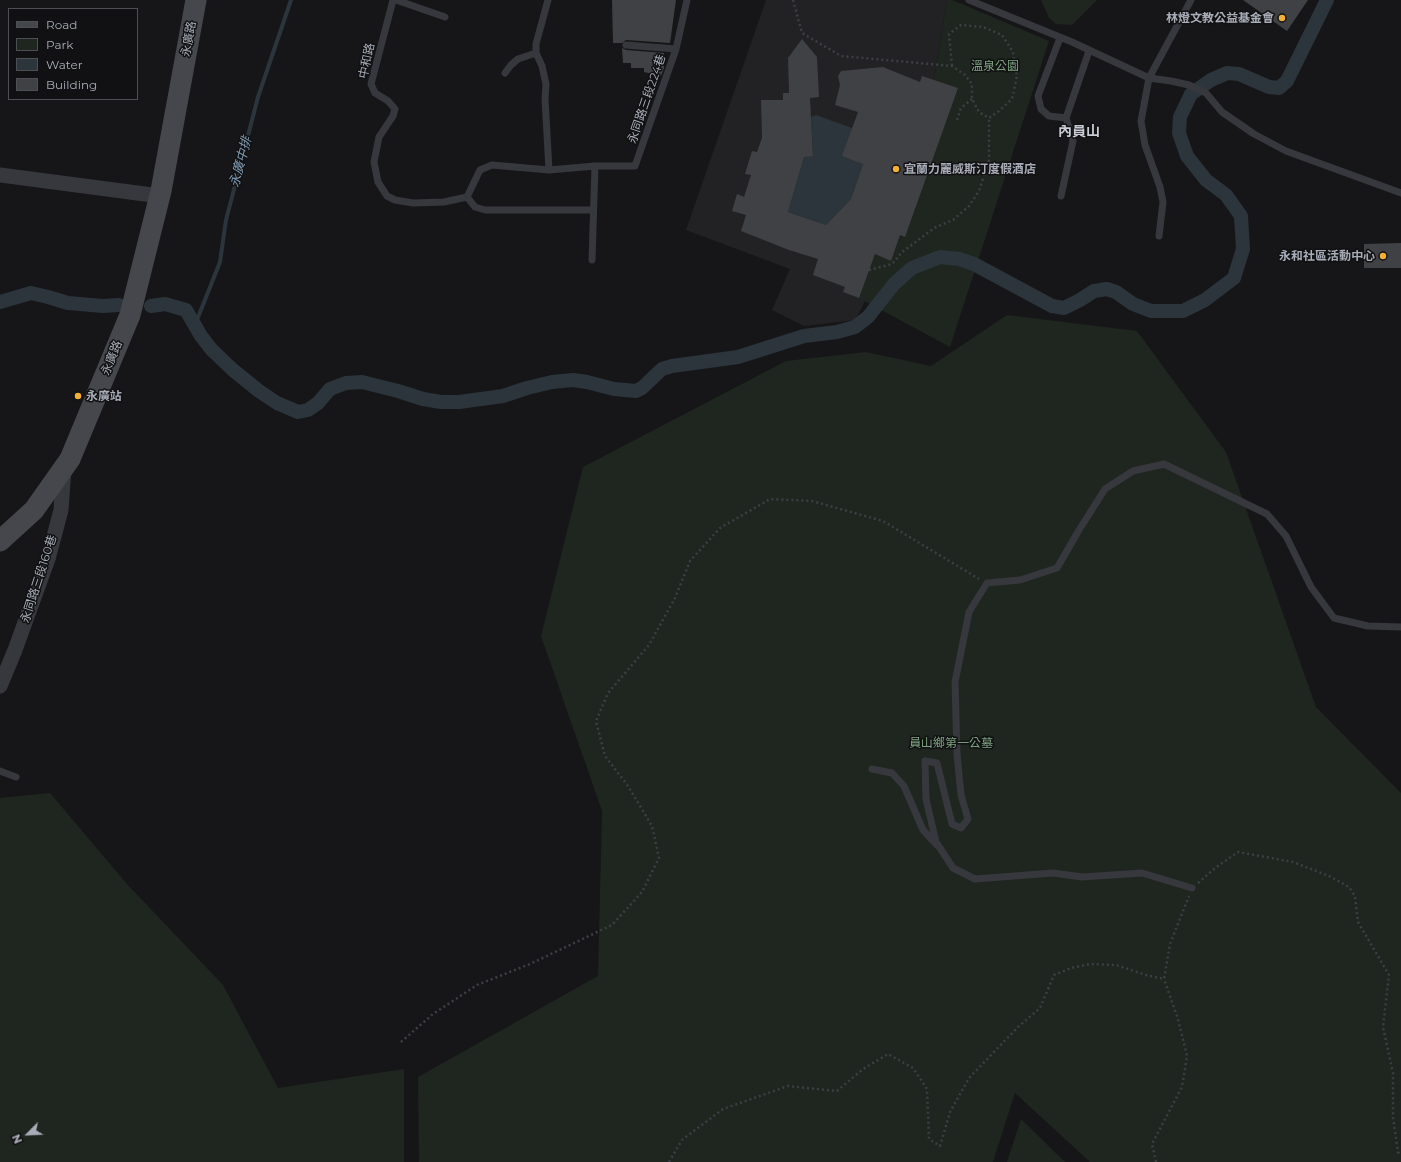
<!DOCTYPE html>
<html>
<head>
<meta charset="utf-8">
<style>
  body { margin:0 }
  #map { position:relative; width:1401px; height:1162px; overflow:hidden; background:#161618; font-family:Montserrat,sans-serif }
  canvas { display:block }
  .legend { position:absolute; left:8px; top:8px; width:130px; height:92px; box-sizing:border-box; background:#111113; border:1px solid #4d4f55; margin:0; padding:5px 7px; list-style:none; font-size:12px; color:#a8adb8 }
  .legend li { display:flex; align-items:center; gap:8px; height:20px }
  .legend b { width:20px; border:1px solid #4d4f55 }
  .north { position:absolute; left:8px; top:1114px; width:40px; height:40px; -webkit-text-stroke:3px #111113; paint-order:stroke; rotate:246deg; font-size:11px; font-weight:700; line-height:16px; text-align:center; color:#a8adb8 }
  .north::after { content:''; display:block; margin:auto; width:14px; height:18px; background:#a8adb8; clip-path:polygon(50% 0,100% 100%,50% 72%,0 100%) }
</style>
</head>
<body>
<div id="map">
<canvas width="1401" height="1162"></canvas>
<ul class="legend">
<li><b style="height:5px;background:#45474d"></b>Road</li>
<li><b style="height:11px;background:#1e261f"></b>Park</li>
<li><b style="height:11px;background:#2c353c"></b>Water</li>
<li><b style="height:11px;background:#404145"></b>Building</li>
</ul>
<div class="north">N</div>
</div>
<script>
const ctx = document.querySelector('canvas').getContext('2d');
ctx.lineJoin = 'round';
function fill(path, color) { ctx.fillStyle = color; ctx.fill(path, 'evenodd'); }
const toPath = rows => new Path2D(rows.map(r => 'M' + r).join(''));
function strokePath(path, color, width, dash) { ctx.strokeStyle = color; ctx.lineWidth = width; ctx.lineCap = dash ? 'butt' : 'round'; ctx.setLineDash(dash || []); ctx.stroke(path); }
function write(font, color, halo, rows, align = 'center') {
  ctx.font = font + ' Montserrat,"Noto Sans TC",sans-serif'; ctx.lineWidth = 3; ctx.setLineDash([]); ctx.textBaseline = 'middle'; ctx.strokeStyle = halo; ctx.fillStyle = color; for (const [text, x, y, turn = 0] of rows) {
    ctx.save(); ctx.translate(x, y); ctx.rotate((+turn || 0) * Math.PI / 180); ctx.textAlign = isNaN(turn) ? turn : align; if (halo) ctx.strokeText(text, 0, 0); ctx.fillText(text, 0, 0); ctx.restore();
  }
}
fill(toPath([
  [766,0,947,0,934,79,958,88,892,264,877,279,855,320,804,326,772,310,790,269,686,230]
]), '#222225');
fill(toPath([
  [947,0,952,0,962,4,1049,41,950,347,859,298,875,254,891,261,958,88,934,80],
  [1041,0,1097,0,1072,25,1056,24,1049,18],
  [1007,315,1137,331,1226,452,1316,707,1401,793,1401,1162,1090,1162,1015,1093,993,1162,419,1162,418,1077,598,976,602,811,541,636,583,467,786,361,866,352,931,366],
  [50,793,127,884,223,985,278,1088,404,1069,404,1162,0,1162,0,798],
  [1021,1119,1065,1162,1007,1162]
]), '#1e261f');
fill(toPath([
  [816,115,852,128,863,164,851,199,826,225,788,212,804,157,813,155,811,117]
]), '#2c353c');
strokePath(toPath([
  [195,325,220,262,226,220,258,97,291,0]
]), '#2c353c', 4);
strokePath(toPath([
  [0,302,31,293,48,297,68,303,103,306,119,305],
  [151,306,165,304,186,310,201,336,212,350,233,370,259,391,277,403,298,412,308,410,318,403,330,389,346,383,362,382,398,391,423,399,441,402,459,402,503,396,527,388,552,382,573,380,587,382,614,389,636,391,642,388,662,369,672,366,738,357,804,336,837,332,855,327,868,317,894,284,912,268,940,257,959,259,974,264,1052,306,1064,308,1080,300,1094,291,1107,289,1116,292,1133,304,1151,311,1183,311,1205,300,1234,278,1243,249,1241,216,1226,195,1206,180,1187,156,1179,133,1180,117,1191,94,1211,80,1227,73,1239,74,1269,87,1279,88,1287,81,1327,0]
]), '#2c353c', 14);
fill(toPath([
  [612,0,676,0,670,43,626,40,622,43,613,43],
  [1243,0,1308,0,1287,31],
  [802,39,817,57,819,97,810,98,813,156,804,157,788,212,826,225,851,199,863,164,842,156,858,112,835,105,840,85,838,76,841,71,883,67,920,82,922,76,958,88,905,237,900,235,891,261,875,254,859,298,843,292,845,287,813,275,818,259,789,250,741,231,746,215,732,211,737,194,744,197,751,175,745,174,752,151,757,152,762,138,761,100,783,100,783,93,789,93,788,58],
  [622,48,626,50,664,53,664,68,661,76,644,72,644,68,631,68,631,63,623,63],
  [1401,243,1401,268,1364,268,1364,244]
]), '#404145');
strokePath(toPath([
  [793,0,802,33,841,56,952,66,965,75,972,84,972,99,979,112,989,118,999,111,1012,99,1017,76,1013,52,1002,35,983,27,961,25,949,34,952,66],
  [957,120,961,108,972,99],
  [869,270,892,264,902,252,934,228,953,220,969,206,979,191,989,160,989,118],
  [1198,883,1215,868,1238,852,1293,862,1329,876,1349,887,1355,896,1358,922,1389,975,1383,1027,1393,1073,1393,1118,1398,1152,1401,1155],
  [401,1042,433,1014,477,985,530,964,612,925,642,892,659,858,652,826,628,786,605,756,596,721,608,693,649,645,675,598,690,561,720,528,770,499,812,501,883,521,979,579],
  [669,1162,682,1140,723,1109,788,1086,837,1091,863,1069,888,1054,913,1068,927,1089,929,1139,940,1146,950,1112,969,1078,1017,1028,1040,1008,1054,975,1071,968,1090,964,1116,965,1146,975,1164,979,1170,944,1189,896],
  [1156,1162,1152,1144,1182,1087,1187,1056,1178,1019,1164,979]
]), '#3d3f44', 2.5, [2, 3]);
strokePath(toPath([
  [393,0,371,84,375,93,388,101,395,109,393,116,379,137,374,162,378,182,387,196,395,200,413,203,444,202,467,197],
  [396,0,445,17],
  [548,0,536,44,536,53,542,66,546,84,545,99,549,170],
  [969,0,1072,42,1149,78,1171,81,1189,85,1206,93,1222,112,1254,134,1286,151,1401,193],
  [1060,38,1038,96,1041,109,1049,116,1066,118],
  [626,45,676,49],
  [505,73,511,65,518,59,536,53],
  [1061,196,1073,141,1066,118,1089,51],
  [467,197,480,170,492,165,549,170,595,166,635,166,676,49,687,0],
  [467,197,475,207,485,210,593,210],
  [1159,236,1163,202,1160,187,1145,145,1141,121,1149,78,1191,0],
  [592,260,595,166],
  [872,769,892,773,904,786,923,830,937,845],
  [0,771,16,777],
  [1192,888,1142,873,1082,877,1053,873,975,879,953,868,936,842,926,799,925,761,937,763,952,824,961,828,968,819,961,795,957,754,955,682,969,612,987,583,1020,580,1057,568,1079,530,1105,489,1133,471,1164,464,1267,514,1286,536,1311,587,1334,618,1368,626,1401,627]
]), '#37383d', 7);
strokePath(toPath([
  [0,175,160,196],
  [0,686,15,650,48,559,61,510,64,468]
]), '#37383d', 15);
strokePath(toPath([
  [0,541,34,510,70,459,130,315,161,191,196,0]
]), '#45474d', 21);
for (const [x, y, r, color] of [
  [1282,18,4,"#f2b134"],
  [896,169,4,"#f2b134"],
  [1383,256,4,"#f2b134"],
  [78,396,4,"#f2b134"]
]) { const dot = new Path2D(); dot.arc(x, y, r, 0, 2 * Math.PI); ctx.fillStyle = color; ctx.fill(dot); strokePath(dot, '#111113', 1.5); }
write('bold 12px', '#a8adb8', '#111113', [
  ["林燈文教公益基金會",1274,18],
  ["宜蘭力麗威斯汀度假酒店",904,169,"left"],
  ["永和社區活動中心",1375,256],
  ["永廣站",86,396,"left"]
], 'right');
write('12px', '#a8adb8', '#111113', [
  ["永廣路",189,39,-80],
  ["中和路",367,61,-78],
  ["永同路三段224巷",647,99,-71],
  ["永廣路",112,358,-68],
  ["永同路三段160巷",39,579,-72]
]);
write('12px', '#7fa381', '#111113', [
  ["溫泉公園",995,66],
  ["員山鄉第一公墓",951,743]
]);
write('italic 13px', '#7f9bb3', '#111113', [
  ["永廣中排",241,162,-75]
]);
write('bold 14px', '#c9ccd4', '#111113', [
  ["內員山",1079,132]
]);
</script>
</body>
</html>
